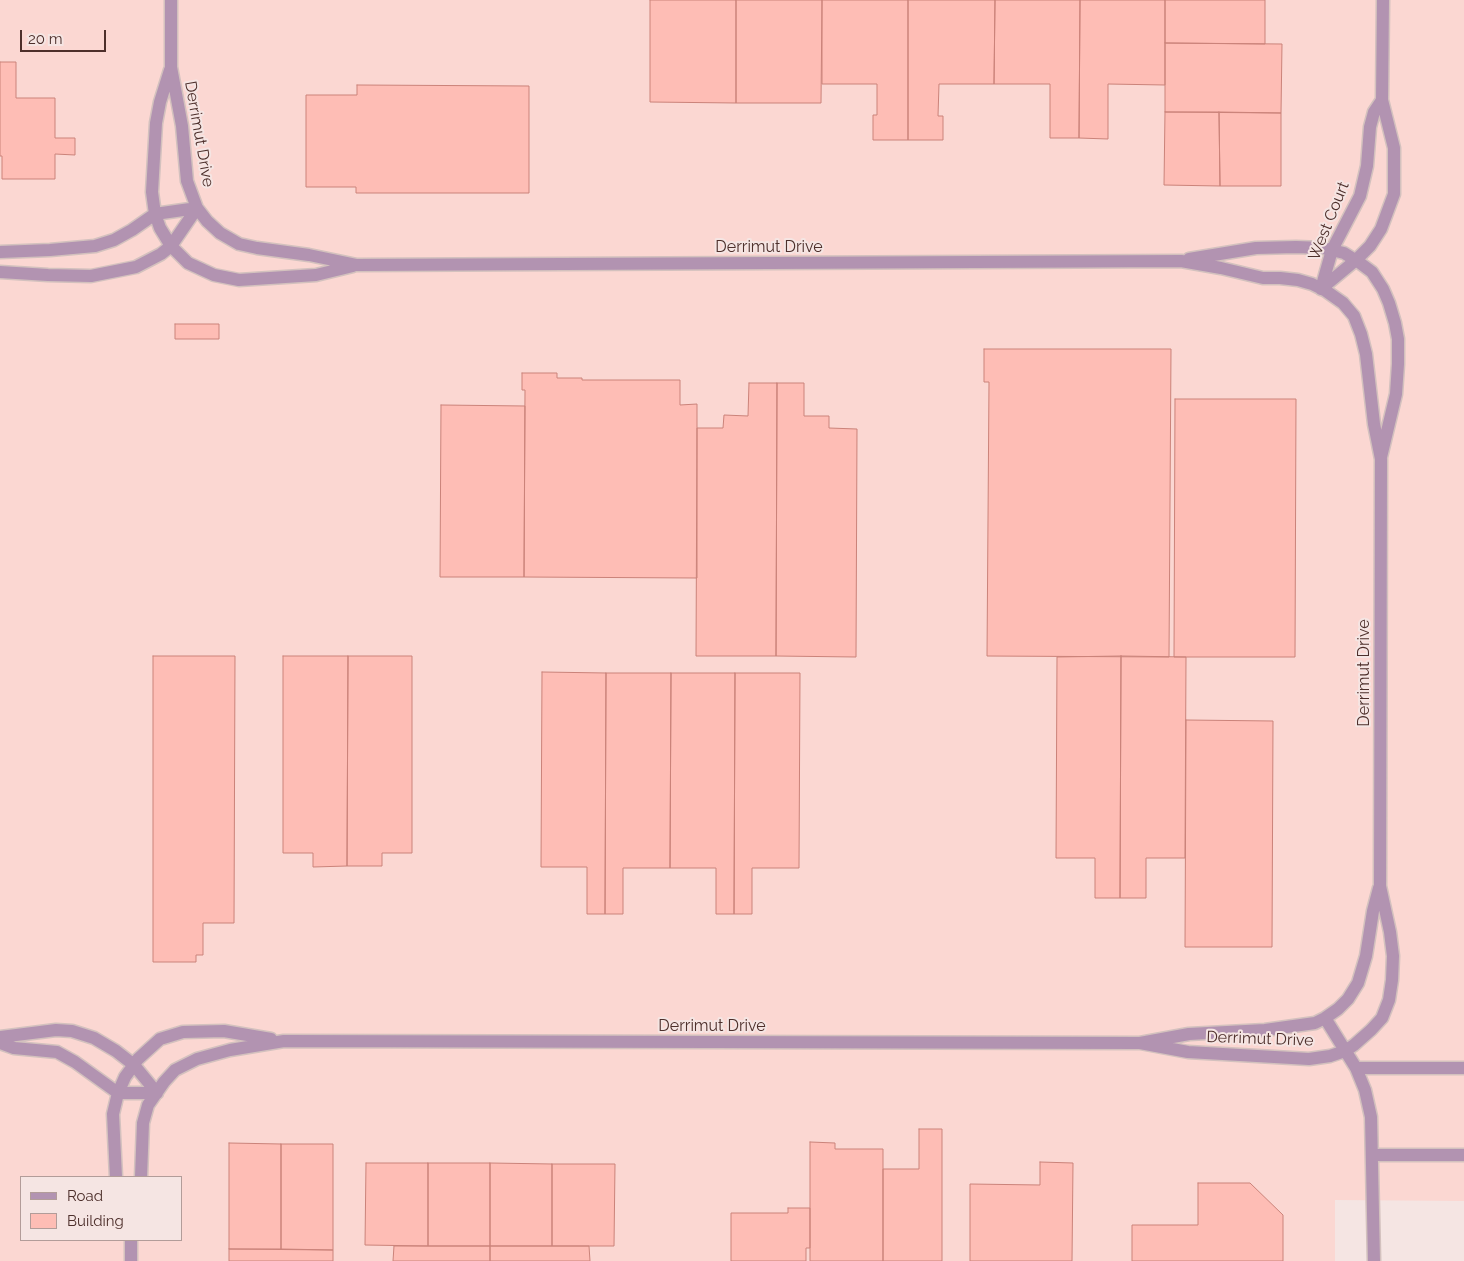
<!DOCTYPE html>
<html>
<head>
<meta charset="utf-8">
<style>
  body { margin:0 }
  #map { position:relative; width:1464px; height:1261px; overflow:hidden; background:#f5e5e3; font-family:Raleway,sans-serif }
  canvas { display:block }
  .legend { position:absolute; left:20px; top:1176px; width:162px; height:65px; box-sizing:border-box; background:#f5e5e3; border:1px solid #b29c99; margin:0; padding:6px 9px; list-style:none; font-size:15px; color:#4d2f2b }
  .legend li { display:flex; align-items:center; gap:10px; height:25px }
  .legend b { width:25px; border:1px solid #b29c99 }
  .scale { position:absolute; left:20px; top:30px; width:86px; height:22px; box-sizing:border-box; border:2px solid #4d2f2b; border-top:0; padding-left:6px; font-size:15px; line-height:18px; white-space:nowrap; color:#4d2f2b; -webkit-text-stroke:4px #f5e5e3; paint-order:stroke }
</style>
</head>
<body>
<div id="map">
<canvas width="1464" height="1261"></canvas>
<ul class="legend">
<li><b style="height:6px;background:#b293b1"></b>Road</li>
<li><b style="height:14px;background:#febdb5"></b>Building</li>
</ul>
<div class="scale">20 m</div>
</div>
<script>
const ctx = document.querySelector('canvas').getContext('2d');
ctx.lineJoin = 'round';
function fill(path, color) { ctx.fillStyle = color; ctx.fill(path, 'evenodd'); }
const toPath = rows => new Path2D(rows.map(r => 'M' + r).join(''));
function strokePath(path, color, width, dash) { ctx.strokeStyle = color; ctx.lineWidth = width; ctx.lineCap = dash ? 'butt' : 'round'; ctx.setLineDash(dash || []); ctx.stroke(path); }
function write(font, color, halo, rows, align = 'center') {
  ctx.font = font + ' Raleway,sans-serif'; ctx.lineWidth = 4; ctx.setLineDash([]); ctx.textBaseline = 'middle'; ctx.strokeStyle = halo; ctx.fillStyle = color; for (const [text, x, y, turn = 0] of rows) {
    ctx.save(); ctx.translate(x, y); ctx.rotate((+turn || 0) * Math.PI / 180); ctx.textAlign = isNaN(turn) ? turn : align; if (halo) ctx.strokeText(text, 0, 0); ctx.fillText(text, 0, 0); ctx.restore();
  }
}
fill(toPath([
  [0,0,1464,0,1464,1201,1335,1200,1335,1261,0,1261],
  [21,1177,181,1177,181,1240,21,1240]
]), '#fbd7d2');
const building = toPath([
  [650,0,736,0,736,103,650,102,650,0],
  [736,0,822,0,821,103,736,103,736,0],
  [822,0,908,0,908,140,873,140,873,115,877,115,877,84,822,84,822,0],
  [908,0,995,0,994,84,939,84,938,116,943,116,943,140,908,140,908,0],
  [995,0,1080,0,1079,138,1050,138,1050,84,994,84,995,0],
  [1080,0,1165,0,1165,85,1108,84,1108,139,1079,138,1080,0],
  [1165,0,1265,0,1265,44,1165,43,1165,0],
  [1165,43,1282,44,1281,113,1165,112,1165,43],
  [0,62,16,62,16,98,55,98,55,138,75,138,75,155,55,154,55,179,2,179,2,156,0,156,0,62],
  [357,85,529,86,529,193,356,193,356,187,306,187,306,95,357,95,357,85],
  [1165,112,1219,112,1220,186,1164,185,1165,112],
  [1219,112,1281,113,1281,186,1220,186,1219,112],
  [175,324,219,324,219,339,175,339,175,324],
  [984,349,1171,349,1169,657,987,656,989,382,984,382,984,349],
  [522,373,557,373,557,378,582,378,582,380,680,380,680,405,697,404,697,578,524,577,525,390,522,390,522,373],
  [749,383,777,383,776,656,696,656,697,428,723,428,724,415,748,416,749,383],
  [777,383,804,383,804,416,829,416,829,428,857,429,856,657,776,656,777,383],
  [1175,399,1296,399,1295,657,1174,657,1175,399],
  [441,405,525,406,524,577,440,577,441,405],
  [153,656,235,656,234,923,203,923,203,955,196,955,196,962,153,962,153,656],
  [283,656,348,656,347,866,313,867,313,853,283,853,283,656],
  [348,656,412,656,412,853,382,853,382,866,347,866,348,656],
  [1121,656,1186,657,1185,858,1146,858,1146,898,1120,898,1121,656],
  [1121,656,1120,898,1095,898,1095,858,1056,858,1057,657,1121,656],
  [542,672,606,673,605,914,587,914,587,867,541,867,542,672],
  [606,673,671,673,670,868,623,868,623,914,605,914,606,673],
  [671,673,735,673,734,914,716,914,716,868,670,868,671,673],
  [735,673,800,673,799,868,752,868,752,914,734,914,735,673],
  [1186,720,1273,721,1272,947,1185,947,1186,720],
  [919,1129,942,1129,942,1261,883,1261,883,1169,919,1169,919,1129],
  [810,1142,835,1143,835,1149,883,1149,883,1261,810,1261,810,1142],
  [229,1143,281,1144,281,1249,229,1249,229,1143],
  [281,1144,333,1144,333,1250,281,1249,281,1144],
  [1040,1162,1073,1163,1072,1261,970,1261,970,1184,1040,1185,1040,1162],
  [366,1163,428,1163,428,1246,365,1245,366,1163],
  [428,1163,490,1163,490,1246,428,1246,428,1163],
  [490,1163,552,1164,552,1246,490,1246,490,1163],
  [552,1164,615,1164,614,1246,552,1246,552,1164],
  [1198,1183,1250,1183,1283,1215,1283,1261,1132,1261,1132,1225,1198,1225,1198,1183],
  [788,1208,810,1208,810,1248,806,1248,806,1261,731,1261,731,1213,788,1213,788,1208],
  [394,1246,490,1246,490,1261,393,1261,394,1246],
  [490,1246,589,1246,590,1261,490,1261,490,1246],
  [229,1249,333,1250,333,1261,229,1261,229,1249]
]);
fill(building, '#febdb5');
strokePath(building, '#cb837a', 1);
const minor = toPath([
  [171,0,171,67,182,126,187,181,197,208,207,221,220,233,239,244,257,248,309,255,357,265,1181,261,1221,268,1263,278,1280,278,1298,280,1312,284,1326,291,1343,303,1354,316,1361,334,1366,354,1374,424,1381,459,1380,886,1390,932,1393,956,1392,980,1389,1000,1382,1018,1371,1030,1354,1045,1345,1051,1330,1056,1309,1059,1188,1052,1140,1043],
  [170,70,160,102,156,123,152,192,155,214,160,228,171,246,188,263,214,275,239,280,316,275,353,266],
  [0,252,50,250,95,246,114,240,132,230,155,214,197,208],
  [1189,259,1256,248,1296,247,1323,248,1344,253,1360,263,1372,272,1383,289,1389,303,1395,323,1398,339,1398,364,1396,394,1381,457],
  [0,272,48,275,91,276,136,267,161,254,171,246,197,208],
  [1321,289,1356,260,1370,246,1381,229,1394,194,1394,148,1382,100,1383,0],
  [1321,289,1332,250,1360,196,1367,166,1370,127,1374,112,1382,100],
  [1325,1018,1356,1068,1365,1090,1371,1117,1374,1261],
  [0,1037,56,1030,72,1031,94,1038,116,1051,134,1065,157,1093],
  [0,1043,14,1048,57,1052,75,1062,118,1093,157,1093],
  [1356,1068,1464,1068],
  [1373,1155,1464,1155],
  [116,1177,113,1114,118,1093,125,1077,138,1059,160,1039,183,1032,224,1031,271,1039],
  [141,1177,143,1123,148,1105,164,1082,175,1070,197,1059,230,1050,284,1041,1140,1043,1189,1034,1265,1030,1315,1023,1325,1018,1338,1009,1348,999,1358,983,1366,956,1373,911,1379,888],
  [131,1261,131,1240]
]);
strokePath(minor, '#d3c1be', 15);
strokePath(minor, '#b293b1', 12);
write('16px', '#4d2f2b', '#f5e5e3', [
  ["Derrimut Drive",199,134,80],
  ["West Court",1329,221,-68],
  ["Derrimut Drive",769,247],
  ["Derrimut Drive",1364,673,-90],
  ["Derrimut Drive",712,1026],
  ["Derrimut Drive",1260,1039,2]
]);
</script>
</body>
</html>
